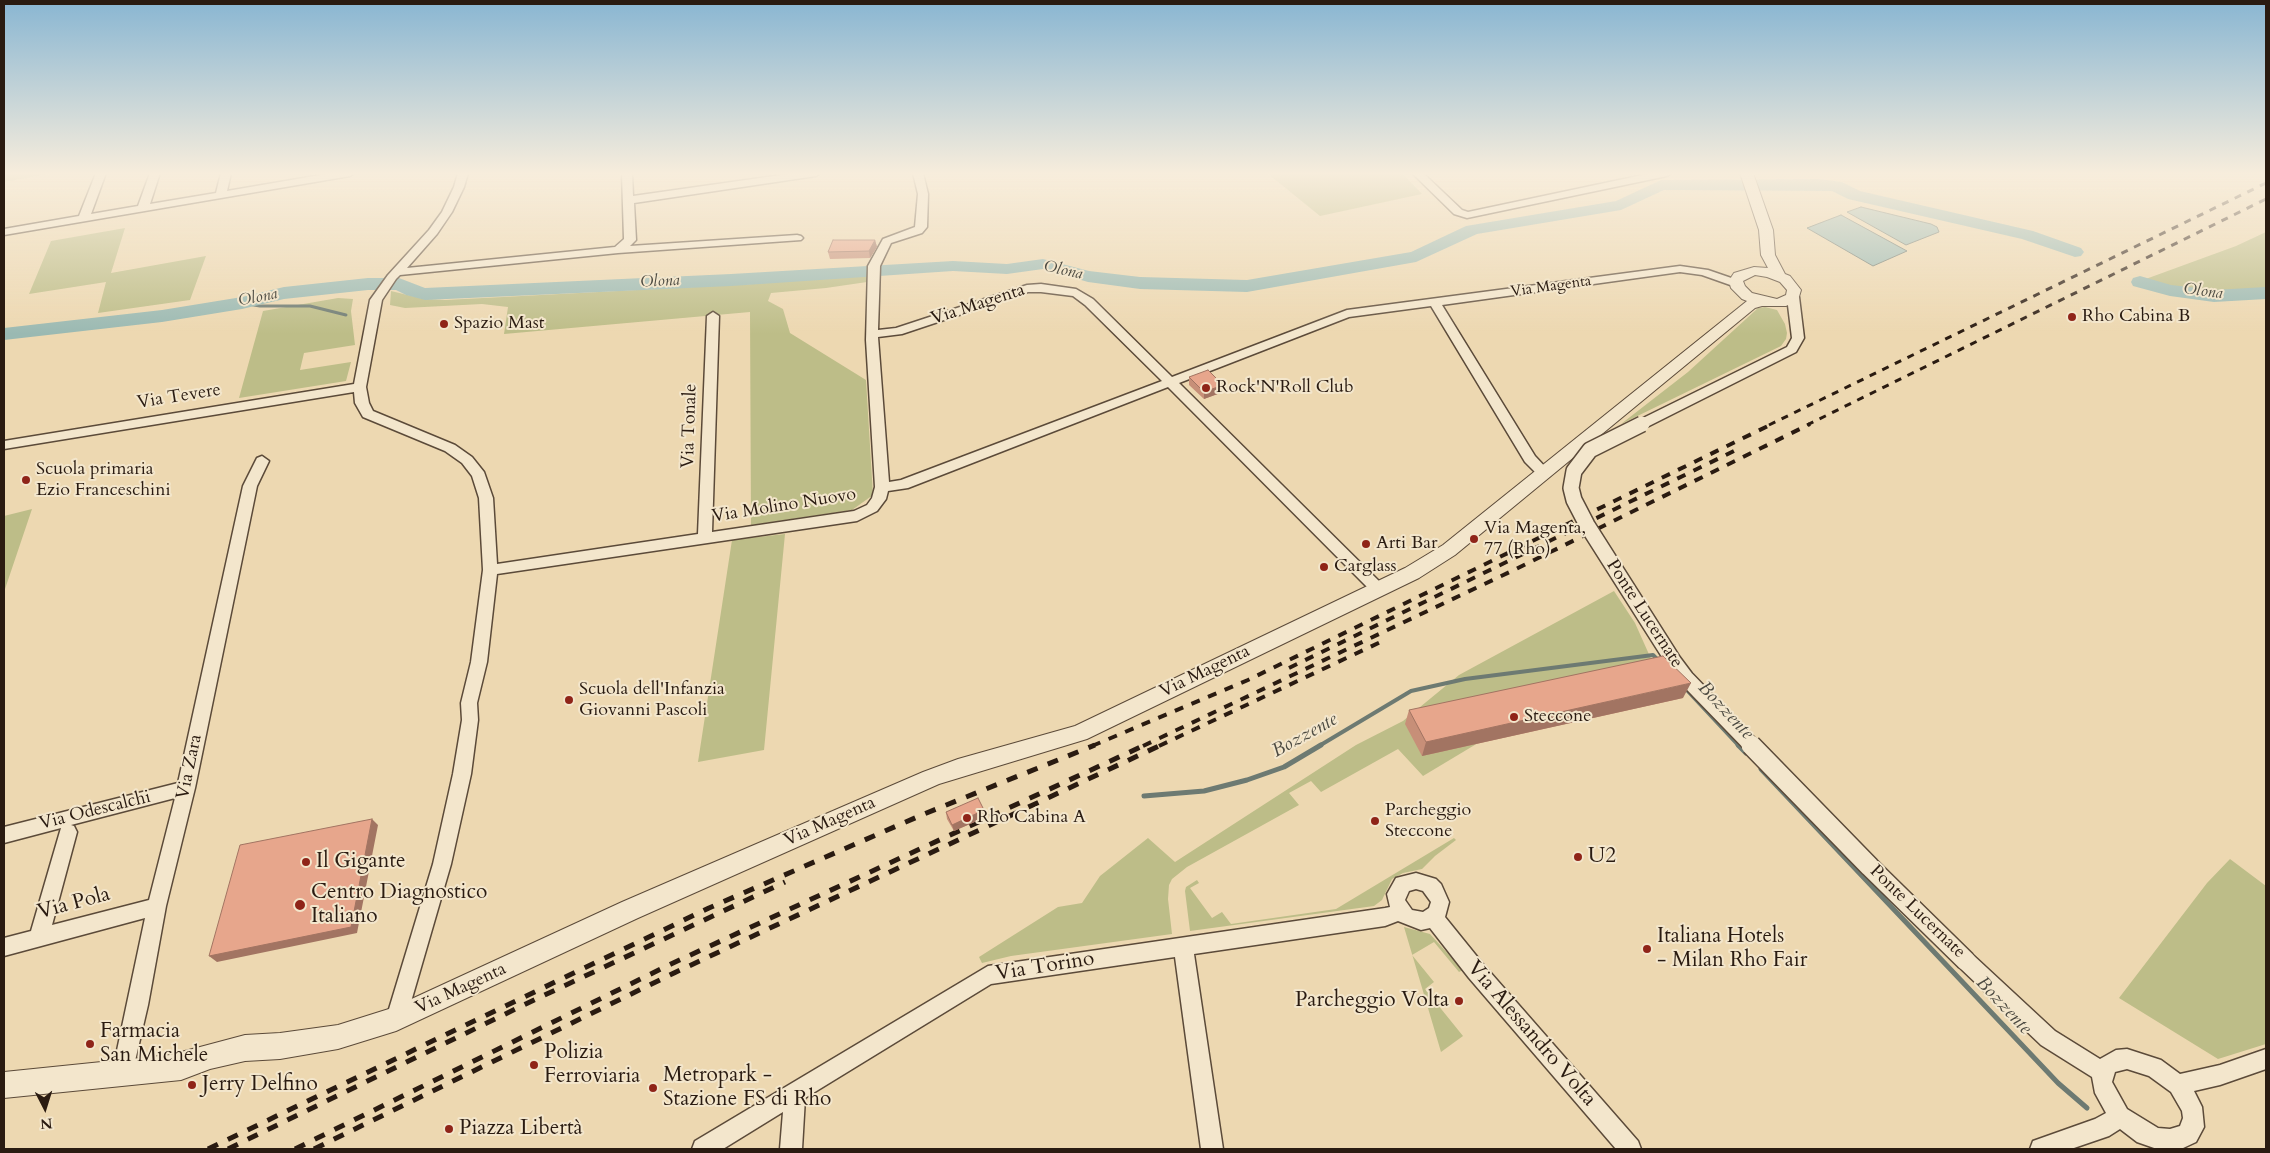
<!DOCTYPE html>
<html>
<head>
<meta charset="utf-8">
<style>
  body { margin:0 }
  #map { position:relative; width:2270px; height:1153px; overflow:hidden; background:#edd8b1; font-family:Cardo,serif }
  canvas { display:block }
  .frame { position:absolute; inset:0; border:5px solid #2a1b11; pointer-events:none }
  .north { position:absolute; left:20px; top:1083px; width:50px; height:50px; -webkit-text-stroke:4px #f3e6cc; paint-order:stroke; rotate:175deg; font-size:14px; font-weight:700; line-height:20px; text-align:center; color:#2a1b11 }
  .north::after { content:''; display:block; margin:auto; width:18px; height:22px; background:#2a1b11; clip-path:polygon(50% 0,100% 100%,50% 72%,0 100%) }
</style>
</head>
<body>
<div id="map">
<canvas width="2270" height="1153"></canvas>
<div class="frame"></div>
<div class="north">N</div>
</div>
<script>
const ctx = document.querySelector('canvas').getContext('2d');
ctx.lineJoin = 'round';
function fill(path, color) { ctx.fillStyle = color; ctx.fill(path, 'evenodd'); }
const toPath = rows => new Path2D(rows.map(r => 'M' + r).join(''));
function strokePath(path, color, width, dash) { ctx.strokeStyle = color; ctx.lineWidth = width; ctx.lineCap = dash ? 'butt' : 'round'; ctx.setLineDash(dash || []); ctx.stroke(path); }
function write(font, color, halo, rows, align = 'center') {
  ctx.font = font + ' Cardo,serif'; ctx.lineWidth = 4; ctx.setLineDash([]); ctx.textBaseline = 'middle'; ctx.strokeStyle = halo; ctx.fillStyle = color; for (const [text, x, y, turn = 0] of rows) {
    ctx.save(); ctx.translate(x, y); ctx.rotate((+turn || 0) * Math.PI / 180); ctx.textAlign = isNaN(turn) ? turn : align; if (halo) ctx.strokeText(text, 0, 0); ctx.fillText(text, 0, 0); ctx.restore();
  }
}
fill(toPath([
  [4,173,55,173,4,182],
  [1267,173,1402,173,1422,194,1320,216],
  [125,228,111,273,206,256,190,300,98,313,106,282,29,294,51,241],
  [2266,232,2266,290,2211,293,2166,286,2143,280,2236,246],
  [867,275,867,282,826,288,771,293,768,301,783,309,790,333,866,380,873,495,852,510,751,525,750,312,504,334,508,307,482,304,405,308,390,305,391,291,424,299,445,300,752,284],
  [338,298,353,299,351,311,355,345,304,353,300,370,351,362,346,381,239,398,263,311],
  [1765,307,1777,310,1785,324,1787,333,1786,339,1781,346,1621,424,1688,372,1758,308],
  [32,509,4,592,4,516],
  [785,534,764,750,698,762,732,540],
  [1614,591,1635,623,1656,670,1478,743,1423,776,1398,749,1321,792,1311,781,1289,793,1299,805,1187,867,1172,879,1169,885,1168,899,1172,934,1011,956,982,963,979,957,1058,907,1082,903,1100,876,1148,838,1175,862,1356,745,1403,721,1459,675],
  [1454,838,1456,840,1435,856,1422,869,1403,873,1392,879,1382,900,1374,906,1190,931,1185,891,1186,887,1197,880,1199,883,1190,888,1212,918,1222,912,1231,924,1336,909],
  [2230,859,2266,886,2266,1044,2218,1059,2119,998,2207,883],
  [1404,927,1430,934,1463,970,1459,972,1434,942,1412,955,1434,982,1425,989,1463,1036,1441,1052]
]), '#bdbd88');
const water = toPath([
  [1861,207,1931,224,1937,227,1939,232,1906,245,1847,212,1861,207],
  [1841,215,1907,251,1873,266,1807,228,1841,215]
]);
fill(water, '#9ab9b2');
strokePath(water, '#6d7a72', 1);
strokePath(toPath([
  [242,303,260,306,310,306,346,315]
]), '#6d7a72', 3);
strokePath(toPath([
  [1684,687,1739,746],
  [1319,746,1411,691,1465,679,1653,655,1658,660]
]), '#6d7a72', 4);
strokePath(toPath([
  [1738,745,1746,753],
  [1761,769,2058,1083,2087,1108],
  [1144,796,1204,791,1247,780,1284,767,1321,745]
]), '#6d7a72', 5);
fill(toPath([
  [1819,179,1842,182,1860,191,2033,231,2081,248,2084,252,2081,256,2075,257,2022,239,1848,199,1832,191,1664,190,1621,210,1477,234,1416,262,1247,292,1140,289,1088,282,1043,269,1007,274,953,271,731,286,425,300,406,295,396,290,368,290,284,299,242,309,162,322,4,340,4,328,162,310,242,297,284,287,368,278,399,278,425,288,731,274,953,261,1007,264,1043,259,1089,271,1140,277,1247,280,1411,252,1466,226,1616,201,1661,180,1819,179],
  [2140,276,2171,285,2214,290,2266,287,2266,299,2214,302,2170,296,2133,286,2131,282,2133,278,2140,276]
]), '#9ab9b2');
const minor = toPath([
  [96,173,106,173,91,214,138,206,150,173,160,173,150,204,216,193,221,173,231,173,227,191,332,173,355,173,350,176,4,235,4,229,79,216,96,173],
  [458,173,468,173,464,187,452,212,437,234,407,268,615,247,624,239,622,173,632,173,633,196,795,173,821,173,816,176,634,203,636,240,630,246,797,235,801,236,803,238,801,240,618,253,400,275,396,279,382,300,366,387,369,403,373,411,455,445,472,457,484,472,493,498,497,564,698,534,707,316,713,312,719,316,712,532,854,511,867,505,872,498,875,487,866,340,868,266,883,239,915,227,918,194,913,173,923,173,928,194,927,227,922,233,891,243,880,266,878,330,896,328,1027,285,1041,284,1076,289,1093,299,1172,377,1347,310,1680,266,1708,270,1740,281,1742,283,1736,287,1702,275,1680,272,1442,305,1535,456,1550,472,1548,475,1543,477,1538,475,1525,462,1431,306,1349,317,1179,383,1383,585,1386,589,1383,593,1378,595,1373,593,1168,387,908,488,888,491,886,499,877,511,857,521,497,574,487,662,477,703,478,720,471,774,451,864,406,1019,403,1026,396,1029,389,1026,386,1019,433,864,453,774,462,720,461,703,471,662,483,570,479,498,472,476,462,463,445,451,363,417,355,403,354,392,4,449,4,441,354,384,370,300,388,275,429,230,442,212,454,187,458,173],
  [1028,292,1041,292,1073,296,1085,305,1162,381,901,480,889,482,878,337,902,334,1028,292],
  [1412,173,1423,173,1462,210,1468,212,1652,173,1672,173,1667,176,1467,218,1454,214,1412,173],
  [1793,293,1799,297,1804,338,1796,352,1647,427,1637,427,1635,424,1637,421,1787,347,1792,338,1787,297,1793,293],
  [262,456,269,461,257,486,195,788,166,906,148,1005,132,1074,129,1081,122,1084,115,1081,112,1074,145,918,4,956,4,938,31,931,61,828,4,843,4,827,178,783,243,486,257,458,262,456],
  [175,798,149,900,52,925,77,832,74,826,71,825,175,798],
  [1416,873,1436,879,1441,884,1449,902,1445,917,1483,964,1638,1141,1641,1149,1616,1149,1469,978,1430,928,1421,930,1398,921,1385,926,1194,954,1223,1149,1201,1149,1175,957,991,984,805,1098,802,1149,780,1149,783,1112,723,1149,692,1149,695,1141,988,966,1385,908,1390,907,1387,894,1396,878,1416,873],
  [1416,889,1423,891,1431,902,1429,908,1423,912,1412,910,1405,900,1409,891,1416,889],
  [1966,952,1973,955,2055,1031,2100,1059,2116,1050,2127,1049,2161,1060,2180,1074,2220,1065,2266,1049,2266,1069,2220,1085,2194,1091,2202,1107,2204,1127,2196,1142,2181,1149,2157,1149,2137,1142,2120,1129,2109,1136,2071,1149,2030,1149,2033,1141,2095,1119,2106,1113,2095,1093,2092,1077,2041,1045,1959,967,1956,961,1959,955,1966,952],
  [2127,1069,2149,1076,2171,1092,2182,1111,2183,1118,2180,1126,2170,1129,2158,1128,2127,1109,2112,1082,2115,1072,2127,1069]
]);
const tertiary = toPath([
  [1740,173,1753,173,1773,230,1775,255,1785,274,1790,276,1801,290,1798,300,1786,306,1762,306,1755,308,1455,555,1419,578,1087,739,939,784,638,918,396,1031,338,1049,280,1059,245,1061,210,1069,181,1080,4,1098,4,1072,170,1055,245,1035,280,1033,338,1025,392,1008,622,902,923,772,958,759,1075,726,1405,568,1443,545,1747,301,1742,299,1731,288,1729,281,1732,276,1734,273,1754,267,1768,268,1761,255,1759,230,1740,173],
  [1755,275,1767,277,1780,282,1787,290,1786,295,1777,299,1752,293,1745,286,1743,281,1755,275]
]);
strokePath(minor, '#5b4a39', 3);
strokePath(tertiary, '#5b4a39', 2);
fill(minor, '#f3e6cc');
fill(tertiary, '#f3e6cc');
strokePath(toPath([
  [1769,425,2266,183],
  [1807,425,2266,199]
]), '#2a1b11', 3, [7, 7]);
strokePath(toPath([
  [1289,668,1736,450],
  [1092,746,1248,680,1772,424],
  [1143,746,1516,569,1810,424],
  [1159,746,1387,639]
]), '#2a1b11', 4, [9, 9]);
strokePath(toPath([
  [208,1149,709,908,924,814,1095,745],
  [228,1149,532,1001,785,882],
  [295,1149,671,964,1145,745],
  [314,1149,674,973,1161,745]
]), '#2a1b11', 5, [11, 11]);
const minorBridgeFar2 = toPath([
  [1639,425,1642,424]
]);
const minorBridgeFar1 = toPath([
  [1642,424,1590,450,1574,471,1571,488,1574,500,1587,525,1674,662,1686,678,1752,746]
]);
const minorBridge = toPath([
  [1751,745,1870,867,1966,961]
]);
strokePath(minorBridgeFar2, '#5b4a39', 14, []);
strokePath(minorBridgeFar1, '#5b4a39', 18, []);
strokePath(minorBridge, '#5b4a39', 22, []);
strokePath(minorBridgeFar2, '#f3e6cc', 12);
strokePath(minorBridgeFar1, '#f3e6cc', 15);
strokePath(minorBridge, '#f3e6cc', 19);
fill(toPath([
  [875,240,877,247,870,258,830,259,828,252],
  [1189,377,1223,392,1204,399,1189,385],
  [1683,698,1422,756,1405,724,1409,710],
  [946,812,986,817,954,831,947,819]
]), '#c78f78');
fill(toPath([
  [875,240,877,247,870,258,869,251],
  [1223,385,1223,392,1204,399,1204,392],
  [1691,683,1683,698,1422,756,1426,742],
  [984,810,986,817,954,831,952,825],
  [372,819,378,825,357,933,217,962,209,956]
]), '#a27462');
const building = toPath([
  [833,240,875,240,869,251,828,252,833,240],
  [1208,370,1223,385,1204,392,1189,377,1208,370],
  [1663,656,1691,683,1426,742,1409,710,1663,656],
  [978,798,984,810,952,825,946,812,978,798],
  [372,819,351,927,209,956,240,845,372,819]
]);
fill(building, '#e7a68c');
strokePath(building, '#a27462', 1);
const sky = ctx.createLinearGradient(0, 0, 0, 334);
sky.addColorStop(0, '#89b6d2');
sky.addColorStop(0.52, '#f7eddc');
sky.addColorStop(1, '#f7eddc00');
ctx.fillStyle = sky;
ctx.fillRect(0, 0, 2270, 334);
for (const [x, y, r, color] of [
  [2072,317,5,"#8f2418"],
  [444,324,5,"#8f2418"],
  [1206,388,5,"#8f2418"],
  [26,480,5,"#8f2418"],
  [1474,539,5,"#8f2418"],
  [1366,544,5,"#8f2418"],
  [1324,567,5,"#8f2418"],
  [569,700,5,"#8f2418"],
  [1514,717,5,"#8f2418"],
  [967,818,5,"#8f2418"],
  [1375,821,5,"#8f2418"],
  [1578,857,5,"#8f2418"],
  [306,862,5,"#8f2418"],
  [300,905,6,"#8f2418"],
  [1647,949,5,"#8f2418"],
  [1459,1001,5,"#8f2418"],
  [90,1044,5,"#8f2418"],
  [534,1065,5,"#8f2418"],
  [192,1085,5,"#8f2418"],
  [653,1088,5,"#8f2418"],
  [449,1129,5,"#8f2418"]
]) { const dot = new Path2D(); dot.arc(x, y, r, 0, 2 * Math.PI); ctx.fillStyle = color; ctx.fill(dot); strokePath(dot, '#f3e6cc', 2); }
write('15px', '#2a1b11', '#f3e6cc', [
  ["Via Magenta",1551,287,-8]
]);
write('italic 16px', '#4c4a41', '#f3e6cc', [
  ["Olona",1063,271,12],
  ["Olona",660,282,-3],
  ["Olona",2203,292,7],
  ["Olona",258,298,-11]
]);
write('18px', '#2a1b11', '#f3e6cc', [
  ["Via Magenta",978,305,-18],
  ["Via Tevere",179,397,-9],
  ["Via Tonale",690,426,-88],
  ["Via Molino Nuovo",784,506,-9],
  ["Ponte Lucernate",1644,614,57],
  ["Via Magenta",1205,672,-26],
  ["Via Zara",190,767,-78],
  ["Via Odescalchi",95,811,-14],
  ["Via Magenta",830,822,-24],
  ["Ponte Lucernate",1917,912,44],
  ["Via Magenta",461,989,-25]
]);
write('18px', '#2a1b11', '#f3e6cc', [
  ["Rho Cabina B",2082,317],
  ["Spazio Mast",454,324],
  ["Rock'N'Roll Club",1216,388],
  ["Scuola primaria",36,470],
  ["Ezio Franceschini",36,491],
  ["Via Magenta,",1484,529],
  ["77 (Rho)",1484,550],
  ["Arti Bar",1376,544],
  ["Carglass",1334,567],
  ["Scuola dell'Infanzia",579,690],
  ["Giovanni Pascoli",579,711],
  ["Steccone",1524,717],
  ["Parcheggio",1385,811],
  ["Steccone",1385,832],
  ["Rho Cabina A",977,818]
], 'left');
write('italic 19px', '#4c4a41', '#f3e6cc', [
  ["Bozzente",1725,711,47],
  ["Bozzente",1305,736,-29],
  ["Bozzente",2003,1006,47]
]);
write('21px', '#2a1b11', '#f3e6cc', [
  ["U2",1588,857],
  ["Il Gigante",316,862],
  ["Centro Diagnostico",311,893],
  ["Italiano",311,917],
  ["Italiana Hotels",1657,937],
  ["- Milan Rho Fair",1657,961],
  ["Parcheggio Volta",1449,1001,"right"],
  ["Farmacia",100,1032],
  ["San Michele",100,1056],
  ["Polizia",544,1053],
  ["Ferroviaria",544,1077],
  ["Metropark -",663,1076],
  ["Stazione FS di Rho",663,1100],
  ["Jerry Delfino",202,1085],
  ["Piazza Libertà",459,1129]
], 'left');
write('21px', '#2a1b11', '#f3e6cc', [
  ["Via Pola",74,904,-15],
  ["Via Torino",1045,967,-9],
  ["Via Alessandro Volta",1531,1034,49]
]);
</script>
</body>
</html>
